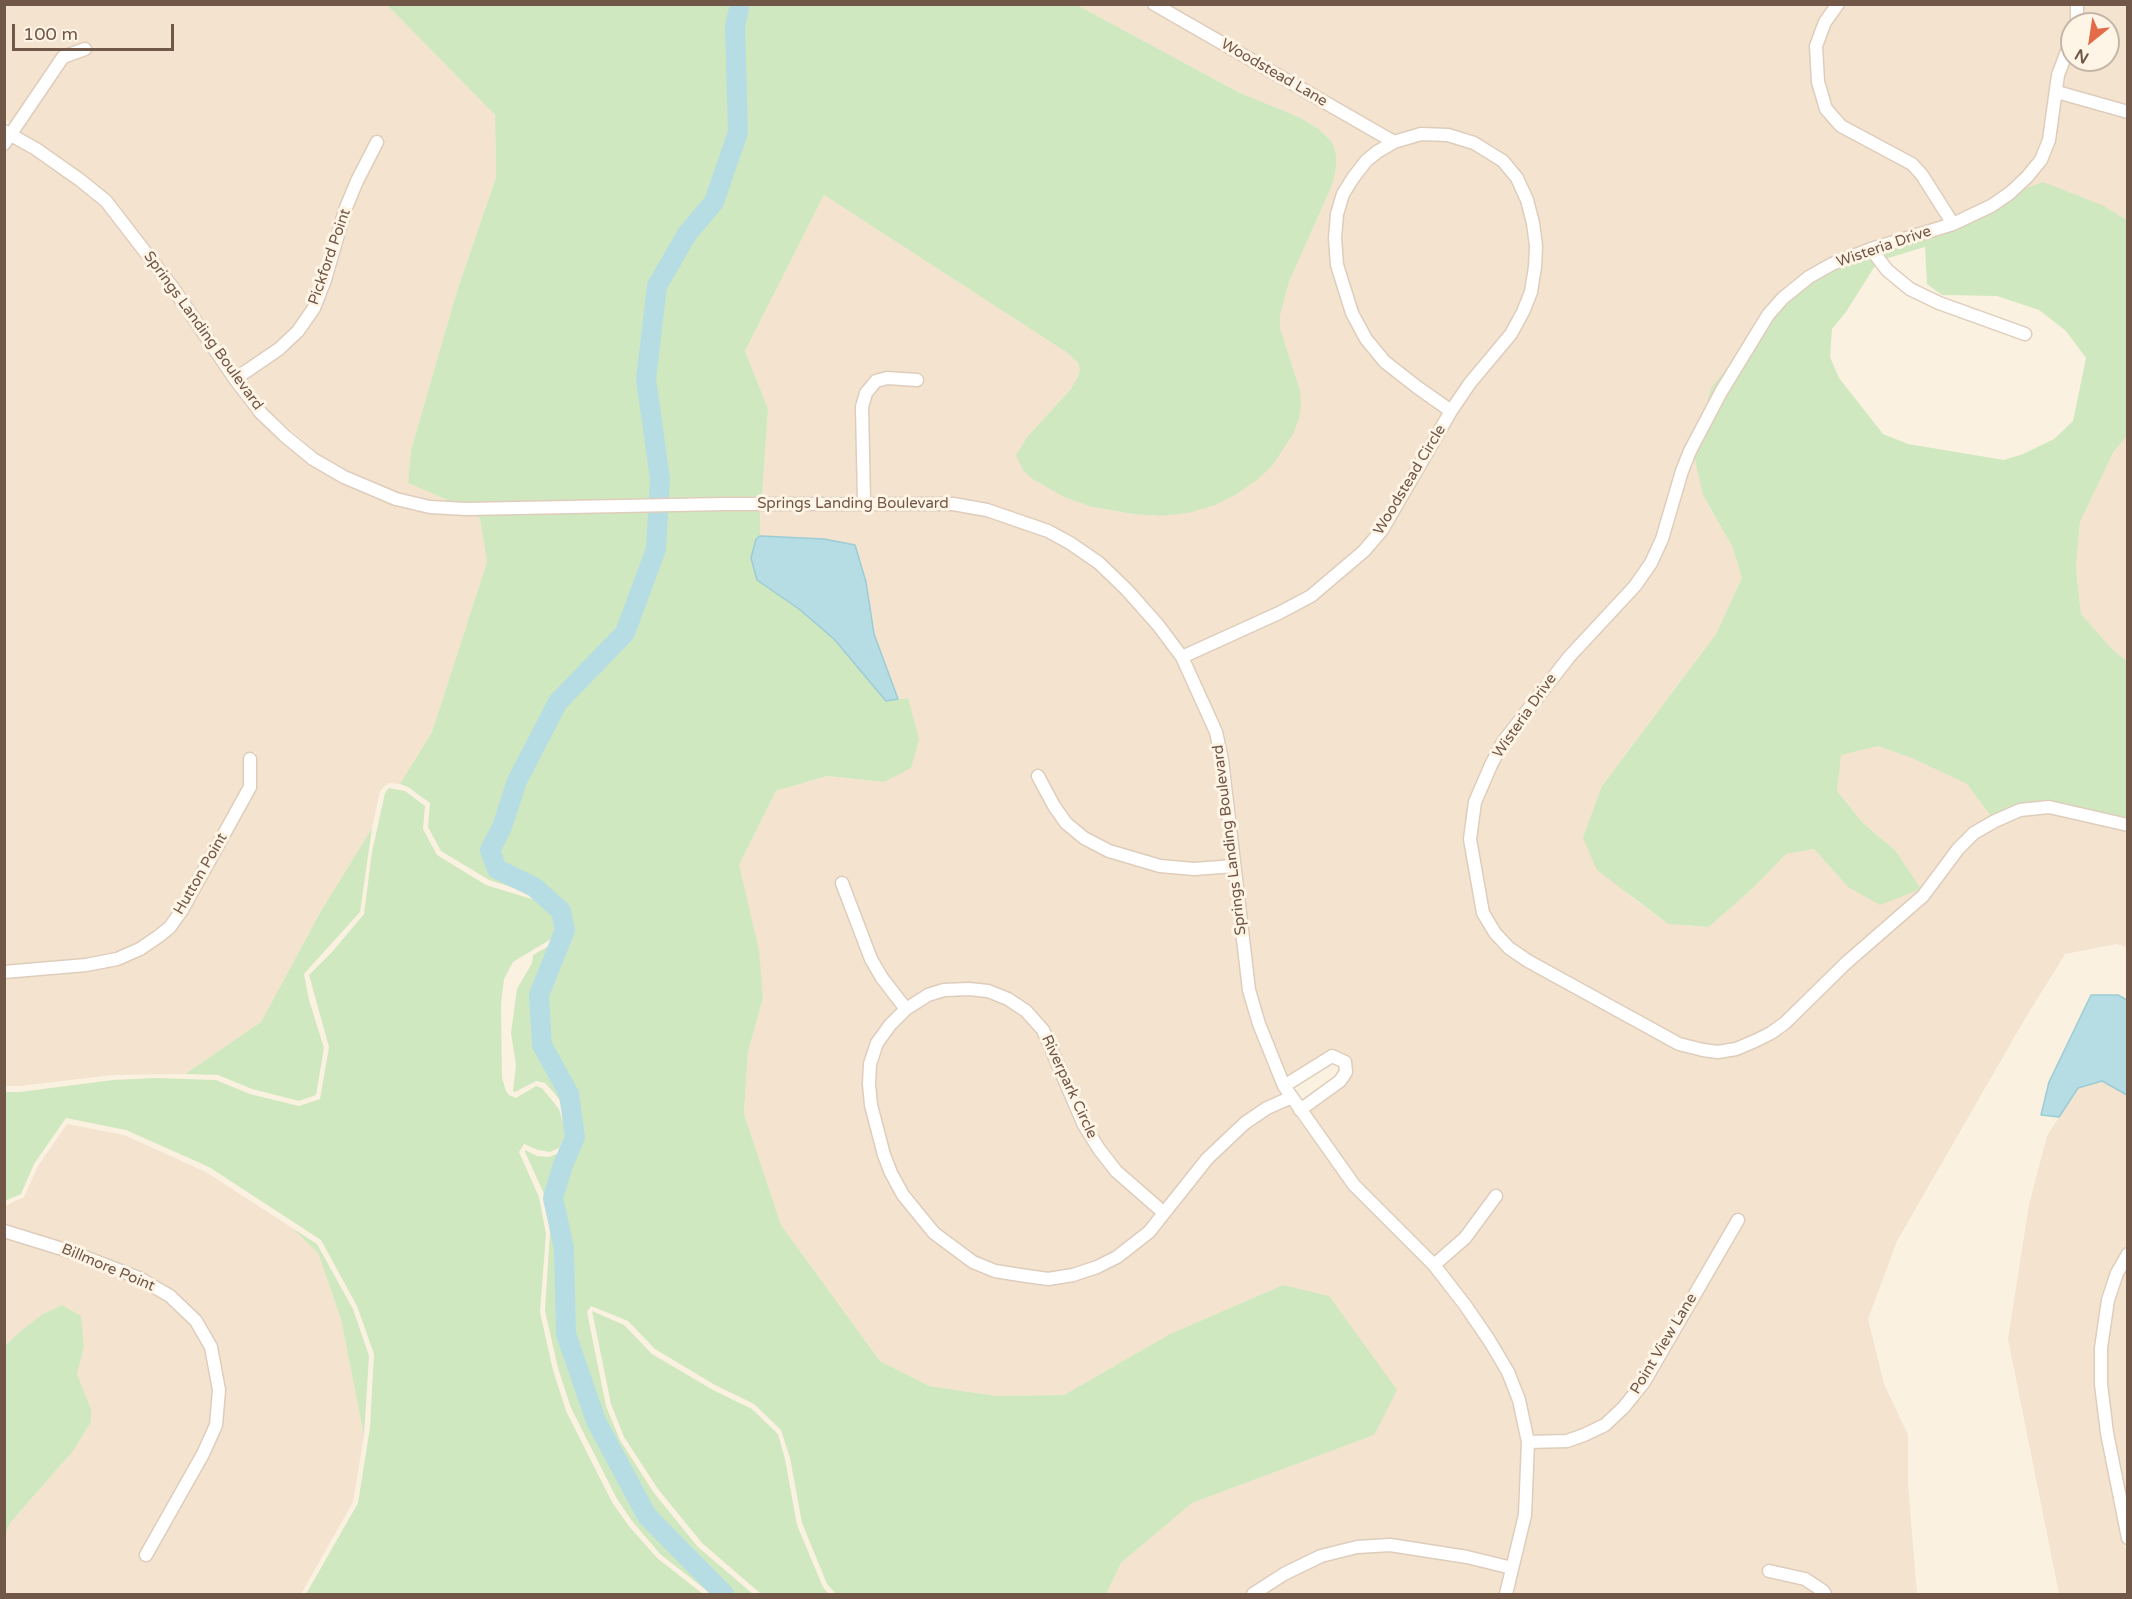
<!DOCTYPE html>
<html>
<head>
<meta charset="utf-8">
<style>
  body { margin:0 }
  #map { position:relative; width:2132px; height:1599px; overflow:hidden; background:#fbf1e0; font-family:"Varela Round",sans-serif }
  canvas { display:block }
  .frame { position:absolute; inset:0; border:6px solid #715748; pointer-events:none }
  .north { position:absolute; left:2060px; top:12px; width:60px; height:60px; box-sizing:border-box; background:#fff5e6; border:2px solid #c6b6a7; border-radius:50%; rotate:210deg; font-size:16px; font-weight:700; line-height:24px; text-align:center; color:#715748 }
  .north::after { content:''; display:block; margin:auto; width:21px; height:27px; background:#e36b47; clip-path:polygon(50% 0,100% 100%,50% 72%,0 100%) }
  .scale { position:absolute; left:12px; top:24px; width:162px; height:27px; box-sizing:border-box; border:3px solid #715748; border-top:0; padding-left:8px; font-size:18px; line-height:21px; white-space:nowrap; color:#715748; -webkit-text-stroke:4px #fff5e6; paint-order:stroke }
</style>
</head>
<body>
<div id="map">
<canvas width="2132" height="1599"></canvas>
<div class="frame"></div>
<div class="north">N</div>
<div class="scale">100 m</div>
</div>
<script>
const ctx = document.querySelector('canvas').getContext('2d');
ctx.lineJoin = 'round';
function fill(path, color) { ctx.fillStyle = color; ctx.fill(path, 'evenodd'); }
const toPath = rows => new Path2D(rows.map(r => 'M' + r).join(''));
function strokePath(path, color, width, dash) { ctx.strokeStyle = color; ctx.lineWidth = width; ctx.lineCap = dash ? 'butt' : 'round'; ctx.setLineDash(dash || []); ctx.stroke(path); }
function write(font, color, halo, rows, align = 'center') {
  ctx.font = font + ' "Varela Round",sans-serif'; ctx.lineWidth = 6; ctx.setLineDash([]); ctx.textBaseline = 'middle'; ctx.strokeStyle = halo; ctx.fillStyle = color; for (const [text, x, y, turn = 0] of rows) {
    ctx.save(); ctx.translate(x, y); ctx.rotate((+turn || 0) * Math.PI / 180); ctx.textAlign = isNaN(turn) ? turn : align; if (halo) ctx.strokeText(text, 0, 0); ctx.fillText(text, 0, 0); ctx.restore();
  }
}
fill(toPath([
  [5,5,387,5,495,115,496,176,457,291,411,450,408,483,452,502,432,501,398,493,347,471,317,453,266,408,244,380,282,353,331,281,351,212,362,184,385,139,375,134,352,179,320,279,309,305,294,327,276,344,237,371,178,283,111,197,83,174,19,132,5,118],
  [1077,5,1143,5,1382,142,1338,193,1331,214,1329,239,1331,268,1346,316,1362,344,1382,367,1413,393,1444,413,1378,526,1360,547,1308,591,1277,608,1184,649,1162,620,1103,558,1074,538,1051,525,989,504,954,498,869,496,868,407,871,395,878,386,887,384,921,386,923,374,886,372,874,375,856,408,858,496,762,497,768,409,745,351,824,195,1066,352,1078,363,1080,370,1077,379,1070,390,1028,436,1064,497,1092,507,1133,514,1160,516,1237,494,1272,466,1300,390,1280,328,1280,316,1289,282,1333,183,1336,168,1336,154,1332,142,1319,129,1299,117,1240,93],
  [1166,5,2127,5,2127,220,2102,205,1815,268,1703,495,1732,546,1742,578,1716,634,1602,786,1631,897,1668,924,1709,927,1753,888,1785,854,1814,849,1848,887,1918,890,1919,888,1896,851,1863,823,1837,791,1840,755,1878,746,1914,759,1967,784,1990,815,2031,807,2103,816,2127,817,2127,947,2117,944,2065,954,2023,1022,1897,1241,1868,1319,1884,1384,1908,1435,1908,1485,1917,1594,1833,1594,1828,1587,1808,1573,1765,1564,1762,1576,1802,1584,1817,1594,1511,1594,1534,1448,1566,1447,1649,1384,1745,1217,1736,1212,1640,1378,1620,1403,1602,1419,1583,1429,1566,1434,1533,1436,1525,1398,1513,1369,1494,1336,1442,1265,1469,1242,1504,1194,1495,1188,1461,1234,1434,1257,1358,1181,1308,1111,1345,1084,1351,1071,1349,1057,1343,1052,1330,1050,1287,1077,1264,1022,1254,988,1228,758,1221,729,1191,659,1313,601,1367,556,1386,534,1456,414,1475,387,1515,338,1542,246,1539,221,1532,196,1522,175,1508,157,1494,146,1477,138,1450,129,1421,128,1396,135],
  [2072,24,2108,24,2108,60,2072,60],
  [1421,140,1446,141,1472,149,1499,166,1512,181,1521,202,1528,225,1530,247,1529,267,1525,290,1518,310,1506,331,1450,402,1420,382,1389,357,1371,336,1357,310,1343,264,1340,238,1342,215,1348,196,1358,181,1370,165,1380,157,1394,149,1396,150,1398,147],
  [12,142,76,185,102,206,169,292,232,387,257,417,310,464,342,483,394,505,429,513,475,515,480,519,487,562,432,732,400,784,388,783,380,791,372,828,321,911,261,1022,185,1074,113,1075,20,1086,5,1086,5,978,117,965,142,955,162,941,256,786,256,752,245,753,244,785,177,907,156,932,138,944,116,953,85,959,5,965,4,659,6,649,4,625,4,154],
  [2127,436,2127,661,2113,650,2081,614,2076,568,2080,522,2114,451],
  [760,509,951,510,985,516,1020,527,1045,537,1067,548,1095,568,1122,595,1153,629,1177,660,1211,734,1217,762,1228,860,1195,862,1162,860,1112,845,1088,833,1071,818,1059,802,1041,768,1031,775,1049,809,1062,827,1081,843,1106,856,1159,873,1194,875,1229,872,1243,992,1254,1027,1276,1084,1283,1095,1202,1155,1164,1204,1121,1166,1103,1145,1089,1122,1048,1027,1030,1006,1011,994,991,986,970,982,943,984,926,990,907,1001,886,974,876,955,845,875,835,881,866,961,877,982,898,1009,885,1021,871,1041,863,1085,871,1132,879,1158,898,1198,930,1237,970,1267,993,1277,1018,1281,1047,1285,1074,1281,1099,1273,1119,1262,1153,1237,1210,1163,1248,1128,1269,1114,1289,1104,1297,1118,1350,1189,1429,1269,1484,1344,1503,1376,1514,1403,1522,1443,1519,1514,1508,1560,1469,1551,1392,1539,1319,1550,1281,1569,1244,1594,1106,1594,1121,1563,1192,1503,1374,1435,1283,1285,1170,1334,1064,1395,997,1396,929,1386,880,1361,781,1225,744,1114,748,1052,763,998,739,865,776,791,827,776,884,782,909,698,898,699,874,634,866,582,824,539,760,536],
  [968,995,986,997,1005,1005,1022,1016,1038,1034,1079,1128,1094,1153,1112,1175,1156,1214,1146,1228,1131,1240,1096,1262,1072,1269,1049,1273,997,1265,976,1256,938,1228,908,1191,896,1170,882,1128,877,1104,876,1064,882,1045,894,1028,909,1014,930,1001,945,996],
  [2103,1081,2127,1095,2127,1244,2111,1271,2096,1348,2095,1385,2101,1435,2120,1536,2127,1552,2127,1594,2059,1594,2008,1339,2029,1205,2047,1136,2078,1088],
  [67,1124,124,1135,206,1172,292,1228,318,1253,341,1319,364,1436,353,1502,301,1594,5,1594,5,1535,10,1523,73,1451,91,1422,91,1409,77,1374,84,1346,62,1305,41,1315,16,1335,5,1346,5,1237,70,1258,136,1284,167,1301,191,1325,206,1350,214,1391,210,1424,198,1452,139,1558,148,1563,208,1457,221,1427,225,1389,217,1345,200,1316,174,1291,143,1273,75,1246,5,1224,5,1206,24,1197,38,1166],
  [2127,1265,2127,1512,2112,1432,2106,1383,2107,1348,2114,1301,2122,1275],
  [1389,1552,1466,1563,1505,1572,1500,1594,1262,1594,1286,1579,1322,1562,1357,1553]
]), '#f3e3cf');
fill(toPath([
  [387,5,1077,5,1240,93,1299,117,1319,129,1332,142,1336,154,1336,168,1333,183,1289,282,1280,316,1280,328,1300,390,1301,405,1299,418,1293,434,1272,466,1258,479,1237,494,1215,505,1188,513,1160,516,1133,514,1092,507,1064,497,1031,478,1023,470,1016,455,1028,436,1070,390,1077,379,1080,370,1078,363,1066,352,824,195,745,351,768,409,762,497,467,503,452,502,408,483,411,450,457,291,496,177,495,115],
  [2043,182,2102,205,2127,220,2127,436,2114,451,2080,522,2076,568,2081,614,2113,650,2127,661,2127,817,2103,816,2031,807,1990,815,1967,784,1914,759,1878,746,1841,755,1837,791,1863,823,1896,851,1920,888,1918,890,1880,905,1848,887,1814,849,1786,854,1753,888,1709,927,1668,924,1597,870,1583,838,1602,786,1716,634,1742,578,1732,546,1703,495,1694,455,1711,388,1783,300,1814,268],
  [1925,247,1927,284,1942,295,1997,296,2039,310,2066,331,2086,358,2073,421,2054,439,2023,454,2004,460,1908,444,1883,434,1839,378,1830,357,1832,329,1846,312,1878,261],
  [760,509,760,536,756,539,799,609,834,639,886,701,908,698,919,739,911,768,884,782,827,776,776,791,739,865,759,950,763,998,748,1052,744,1114,781,1225,880,1361,929,1386,997,1396,1064,1395,1170,1334,1283,1285,1329,1296,1397,1390,1374,1435,1192,1503,1121,1563,1106,1594,836,1594,827,1584,802,1523,790,1458,781,1430,754,1404,715,1385,655,1349,628,1321,591,1306,587,1312,606,1406,620,1440,654,1493,698,1547,753,1594,711,1594,660,1554,632,1521,617,1499,571,1408,558,1368,545,1311,550,1232,544,1194,525,1152,525,1150,537,1156,549,1157,561,1152,571,1134,569,1120,564,1107,556,1095,545,1083,536,1081,515,1092,513,1091,516,1065,511,1033,517,989,532,963,533,955,554,943,561,932,558,916,550,905,536,895,489,880,441,851,428,827,430,803,408,787,400,784,432,732,487,562,480,519,475,515],
  [389,788,405,791,425,806,423,829,437,855,486,885,535,900,546,908,553,918,556,931,551,939,513,962,504,979,501,1004,502,1078,506,1091,509,1095,516,1098,536,1086,542,1088,559,1109,566,1133,559,1148,550,1152,538,1150,524,1144,519,1152,539,1197,546,1234,540,1312,553,1370,566,1411,612,1502,628,1525,657,1558,703,1594,306,1594,358,1503,370,1427,374,1354,357,1306,321,1240,209,1167,126,1130,66,1118,34,1164,21,1194,5,1201,5,1092,20,1092,113,1080,154,1078,216,1080,250,1094,299,1106,320,1099,329,1047,309,975,332,952,364,914,372,852,385,793],
  [372,828,360,912,304,974,309,1000,324,1048,316,1095,299,1101,252,1089,218,1075,185,1074,261,1022,321,911],
  [292,1228,317,1244,353,1309,369,1356,364,1436,341,1319,318,1253],
  [62,1305,81,1316,84,1346,77,1374,91,1409,91,1422,73,1451,10,1523,5,1535,5,1346,16,1335,41,1315],
  [592,1311,624,1325,652,1354,713,1390,752,1409,778,1434,785,1459,797,1525,823,1587,829,1594,761,1594,702,1543,658,1489,624,1437,611,1404]
]), '#d0e8c0');
const water = toPath([
  [760,536,824,539,855,545,866,582,874,634,898,699,886,701,834,639,799,609,757,580,751,558,756,539,760,536],
  [2091,995,2118,995,2127,1000,2127,1095,2102,1081,2078,1088,2059,1117,2041,1115,2049,1082,2091,995]
]);
fill(water, '#b6dde4');
strokePath(water, '#9cccd5', 1.5);
strokePath(toPath([
  [724,1594,647,1516,596,1421,566,1334,564,1248,553,1198,563,1165,575,1137,569,1094,542,1045,539,995,565,930,561,911,534,887,497,869,490,850,502,827,517,781,558,702,625,633,656,549,660,479,646,379,657,286,687,234,714,202,738,132,735,26,740,4]
]), '#b6dde4', 20);
const street = toPath([
  [1154,4,1394,142],
  [1838,4,1825,22,1816,46,1818,82,1826,109,1841,126,1912,164,1922,175,1953,224],
  [2077,4,2077,24],
  [2072,38,2058,75,2049,140,2041,160,2027,177,2010,193,1991,206,1953,224,1871,249,1832,264,1809,277,1783,298,1768,315,1721,392,1690,451,1682,471,1662,539,1651,563,1635,586,1569,657,1503,742,1491,765,1475,802,1470,839,1483,913,1495,933,1509,948,1528,961,1679,1044,1703,1050,1718,1052,1736,1049,1755,1041,1771,1033,1785,1023,1846,963,1923,896,1958,849,1974,833,1995,821,2020,810,2049,807,2128,825],
  [2057,92,2128,112],
  [4,131,36,149,80,180,106,201,173,288,235,379,261,413,285,436,313,459,344,477,396,499,430,507,466,509,725,504,953,504,987,510,1048,531,1070,543,1099,563,1127,590,1158,625,1182,657,1216,732,1222,760,1249,990,1259,1024,1284,1086,1354,1185,1434,1265,1465,1305,1489,1340,1508,1372,1519,1400,1528,1442,1525,1515,1506,1594],
  [4,144,63,57,85,49],
  [1871,249,1887,270,1910,289,1939,303,2025,334],
  [235,379,279,349,298,331,314,308,325,280,345,210,357,181,377,142],
  [864,502,862,407,866,393,876,381,887,378,917,380],
  [1182,657,1279,613,1311,596,1364,551,1382,530,1451,411,1470,383,1511,334,1523,312,1531,292,1535,267,1536,246,1533,223,1527,200,1517,178,1503,161,1474,143,1448,135,1421,134,1394,142,1377,152,1366,161,1353,178,1343,194,1337,214,1335,238,1337,265,1352,313,1366,339,1385,362,1417,387,1451,411],
  [1038,776,1054,806,1066,823,1084,838,1109,851,1160,866,1194,869,1234,866],
  [842,883,871,959,882,978,906,1009],
  [4,972,86,965,117,959,140,949,159,936,170,927,182,910,250,787,250,759],
  [1284,1086,1332,1056,1345,1062,1346,1072,1340,1081,1300,1110],
  [1164,1213,1116,1171,1099,1149,1084,1125,1043,1030,1026,1011,1008,999,988,991,969,989,944,990,928,995,906,1009,890,1025,877,1043,870,1064,869,1084,871,1105,884,1155,891,1173,903,1195,934,1233,973,1262,995,1271,1020,1275,1048,1279,1073,1275,1097,1267,1117,1257,1149,1232,1207,1159,1228,1139,1245,1123,1267,1108,1292,1097],
  [4,1231,72,1252,139,1278,170,1296,196,1321,211,1347,219,1390,216,1425,203,1454,146,1555],
  [2128,1254,2117,1273,2108,1300,2101,1348,2101,1384,2107,1433,2128,1538],
  [1434,1265,1465,1238,1496,1196],
  [1528,1442,1567,1441,1584,1435,1605,1425,1624,1407,1644,1382,1738,1220],
  [1769,1571,1805,1579,1823,1591,1825,1594],
  [1253,1594,1284,1574,1321,1556,1357,1547,1390,1545,1467,1557,1512,1568]
]);
strokePath(street, '#dfcdbc', 15);
strokePath(street, '#fff', 12);
write('15px', '#715748', '#fff5e6', [
  ["Woodstead Lane",1274,73,30],
  ["Wisteria Drive",1884,247,-19],
  ["Pickford Point",330,257,-71],
  ["Springs Landing Boulevard",203,331,54],
  ["Woodstead Circle",1410,480,-59],
  ["Springs Landing Boulevard",853,504],
  ["Wisteria Drive",1525,716,-55],
  ["Springs Landing Boulevard",1230,840,-97],
  ["Hutton Point",201,874,-60],
  ["Riverpark Circle",1069,1087,65],
  ["Billmore Point",108,1268,23],
  ["Point View Lane",1664,1344,-59]
]);
</script>
</body>
</html>
